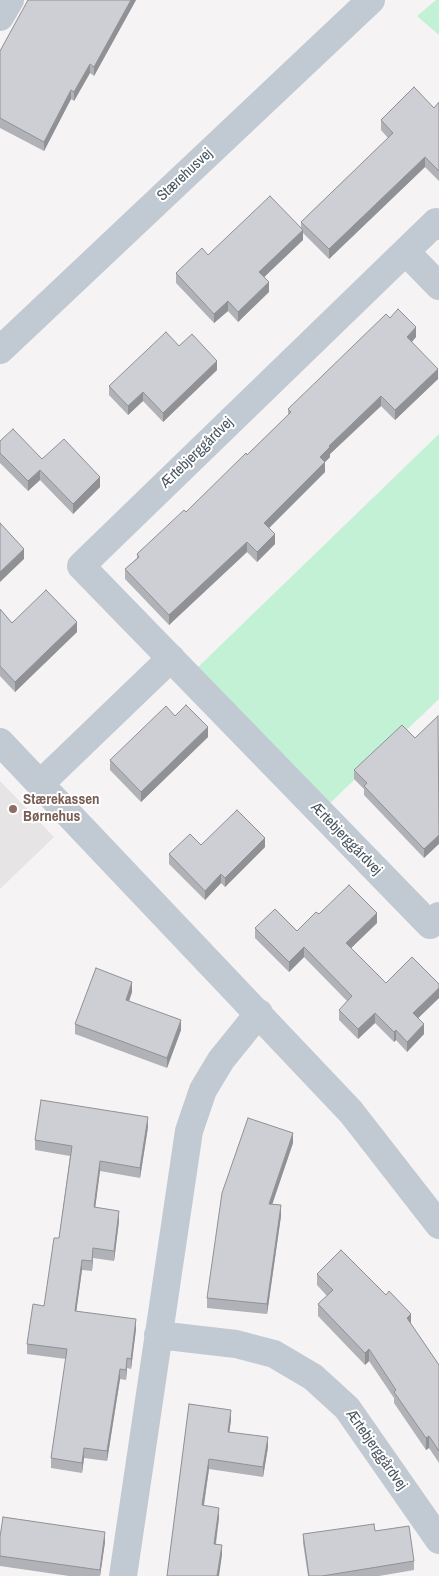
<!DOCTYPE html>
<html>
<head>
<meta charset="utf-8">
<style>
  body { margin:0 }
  canvas { display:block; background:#f5f3f3 }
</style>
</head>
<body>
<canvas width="439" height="1576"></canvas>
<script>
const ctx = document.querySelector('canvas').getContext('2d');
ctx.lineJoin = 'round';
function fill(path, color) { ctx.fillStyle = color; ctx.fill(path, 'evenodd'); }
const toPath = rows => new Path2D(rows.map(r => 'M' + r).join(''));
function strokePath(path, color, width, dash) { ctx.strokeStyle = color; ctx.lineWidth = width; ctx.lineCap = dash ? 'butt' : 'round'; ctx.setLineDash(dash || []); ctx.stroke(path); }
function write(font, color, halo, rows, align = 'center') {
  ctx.font = font + ' "Archivo Narrow",sans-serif'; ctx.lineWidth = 4; ctx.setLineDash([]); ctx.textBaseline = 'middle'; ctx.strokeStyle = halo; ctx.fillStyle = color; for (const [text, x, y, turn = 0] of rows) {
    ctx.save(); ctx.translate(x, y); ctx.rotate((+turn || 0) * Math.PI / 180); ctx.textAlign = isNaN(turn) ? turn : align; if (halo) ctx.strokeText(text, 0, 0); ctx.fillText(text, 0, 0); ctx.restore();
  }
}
fill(toPath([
  [0,781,54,837,0,889]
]), '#e6e4e5');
fill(toPath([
  [436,0,439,0,439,35,417,16],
  [439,434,439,699,329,804,197,668]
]), '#c3f1d5');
strokePath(toPath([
  [0,17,10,0],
  [439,226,436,222,81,566,430,925,439,916],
  [406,252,439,286],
  [0,742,351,1112,439,1225],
  [40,784,171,658],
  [158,1335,236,1344,274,1354,313,1377,347,1408,439,1540],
  [123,1576,189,1131,203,1090,221,1060,259,1013]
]), '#c1cad2', 28);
strokePath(toPath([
  [0,350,371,0]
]), '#c1cad2', 28);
fill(toPath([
  [136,0,94,76,90,73,74,101,71,99,44,151,0,128,0,51],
  [439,102,439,181,425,167,329,259,303,233,303,240,264,277,269,292,238,322,228,311,214,323,176,283,176,273,208,255,301,228,301,222,388,138,381,130,381,120,434,108],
  [390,318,416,337,412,342,438,379,395,420,381,406,330,454,330,457,325,462,325,472,269,528,275,544,257,562,247,552,169,625,125,579,125,569,137,558,137,554,186,512,247,455,288,415,288,409],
  [179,346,217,370,163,422,143,401,128,415,109,395,109,386],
  [0,441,42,459,100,487,73,514,40,480,28,491,0,463],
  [0,609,12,623,77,632,15,692,0,676],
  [175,716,208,737,141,802,110,770,110,760],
  [438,716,424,858,364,795,364,789,354,779,354,770,415,738],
  [201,845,265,847,225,887,221,883,205,900,169,864,169,854],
  [319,914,377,923,351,948,386,983,439,984,439,998,418,1018,424,1034,407,1052,396,1040,394,1042,375,1023,358,1039,339,1020,339,1010,347,1001,304,957,289,972,255,938,255,928,297,931],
  [132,992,129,1001,181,1030,167,1068,75,1034,75,1024],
  [148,1127,140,1178,100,1171,95,1207,119,1221,114,1261,93,1258,92,1271,82,1270,76,1311,136,1329,131,1369,127,1368,126,1380,120,1379,107,1461,84,1458,82,1473,51,1468,51,1458,66,1359,27,1354,27,1344,44,1306,59,1238,70,1156,35,1150,35,1140],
  [293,1143,272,1204,281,1216,267,1314,207,1308,207,1298],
  [317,1274,411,1324,439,1365,439,1463,429,1448,426,1450,394,1403,394,1398,369,1361,365,1365,318,1316,318,1304,327,1296,317,1285],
  [189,1404,231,1420,229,1432,268,1447,263,1477,209,1469,204,1506,219,1518,216,1544,222,1555,167,1576],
  [375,1531,414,1561,414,1570,379,1576,308,1576,303,1543,303,1534],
  [0,1537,105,1542,100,1576,69,1576,0,1566]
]), '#b0b2b7');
fill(toPath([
  [131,0,136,0,94,76,94,67],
  [90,64,90,73,74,101,74,92],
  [71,90,71,99,44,151,44,142],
  [425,157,425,167,329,259,329,249],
  [303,230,303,240,259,282,259,272],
  [269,282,269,292,238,322,238,312],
  [228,301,228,311,214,323,214,314],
  [416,327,416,337,407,347,407,337],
  [217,361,217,370,163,422,163,413],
  [438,369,438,379,395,420,395,410],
  [143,392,143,401,128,415,128,406],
  [381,396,381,406,330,454,330,457,320,467,320,457,329,446],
  [325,462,325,472,264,533,264,523],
  [40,470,40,480,28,491,28,481],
  [100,477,100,487,73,514,73,504],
  [275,534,275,544,257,562,257,552],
  [247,542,247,552,169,625,169,615],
  [24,549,24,559,0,582,0,572],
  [77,622,77,632,15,692,15,682],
  [208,727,208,737,141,802,141,792],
  [439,835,439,844,424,858,424,849],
  [265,838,265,847,225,887,225,878],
  [221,874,221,883,205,900,205,891],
  [377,913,377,923,346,953,346,943],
  [304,947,304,957,289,972,289,962],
  [132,982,132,992,126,1010,126,1000],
  [439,988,439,998,413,1023,413,1013],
  [375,1013,375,1023,358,1039,358,1029],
  [181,1020,181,1030,167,1068,167,1058],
  [424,1024,424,1034,407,1052,407,1042],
  [396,1030,396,1040,394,1042,394,1032],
  [148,1117,148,1127,140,1178,140,1168],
  [293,1133,293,1143,269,1214,269,1204],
  [100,1161,100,1171,94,1217,94,1207],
  [281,1205,281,1216,267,1314,267,1304],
  [119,1211,119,1221,114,1261,114,1251],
  [93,1248,93,1258,92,1271,92,1261],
  [82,1260,82,1270,75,1321,75,1311],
  [411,1314,411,1326,407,1318],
  [136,1319,136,1329,131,1369,131,1359],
  [369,1349,369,1361,365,1365,365,1353],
  [127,1358,127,1368,126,1380,126,1370],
  [120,1369,120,1379,107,1461,107,1451],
  [231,1410,231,1420,228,1442,228,1432],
  [429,1436,429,1448,426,1450,426,1438],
  [268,1437,268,1447,263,1477,263,1467],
  [84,1448,84,1458,82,1473,82,1463],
  [209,1459,209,1469,202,1515,202,1505],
  [219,1508,219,1518,214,1554,214,1544],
  [105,1532,105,1542,100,1576,100,1570],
  [222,1545,222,1555,219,1576,217,1576]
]), '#909195');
const building = toPath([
  [28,0,131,0,94,67,90,64,74,92,71,90,44,142,0,118,0,51,28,0],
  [414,87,434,108,439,102,439,171,425,157,329,249,301,222,393,133,381,120,414,87],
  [270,196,303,230,259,272,269,282,238,312,228,301,214,314,176,273,202,248,208,255,270,196],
  [398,309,416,327,407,337,438,369,395,410,381,396,329,446,330,447,320,457,325,462,264,523,275,534,257,552,247,542,169,615,125,569,139,557,137,554,184,510,186,512,246,453,247,455,291,412,288,409,386,314,390,318,398,309],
  [166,332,179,346,192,334,217,361,163,413,143,392,128,406,109,386,166,332],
  [13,429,42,459,64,439,100,477,73,504,40,470,28,481,0,453,0,441,13,429],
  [0,523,24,549,0,572,0,523],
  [46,590,77,622,15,682,0,666,0,609,12,623,46,590],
  [186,705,208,727,141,792,110,760,166,706,175,716,186,705],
  [438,716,439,835,424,849,364,786,367,783,354,770,402,725,415,738,438,716],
  [237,810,265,838,225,878,221,874,205,891,169,854,190,834,201,845,237,810],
  [349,885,377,913,346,943,386,983,412,957,439,984,439,988,413,1013,424,1024,407,1042,396,1030,394,1032,375,1013,358,1029,339,1010,352,996,304,947,289,962,255,928,275,909,297,931,316,912,319,914,349,885],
  [96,968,132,982,126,1000,181,1020,167,1058,75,1024,96,968],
  [41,1100,148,1117,140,1168,100,1161,94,1207,119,1211,114,1251,93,1248,92,1261,82,1260,75,1311,136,1319,131,1359,127,1358,126,1370,120,1369,107,1451,84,1448,82,1463,51,1458,67,1349,27,1344,33,1304,44,1306,54,1238,59,1238,72,1146,35,1140,41,1100],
  [248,1118,293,1133,269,1204,281,1205,267,1304,207,1298,222,1193,248,1118],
  [341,1250,386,1295,389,1291,411,1314,407,1318,439,1365,439,1451,429,1436,426,1438,394,1392,396,1390,369,1349,365,1353,318,1304,333,1290,317,1274,341,1250],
  [189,1404,231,1410,228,1432,268,1437,263,1467,209,1459,202,1505,219,1508,214,1544,222,1545,217,1576,167,1576,189,1404],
  [3,1517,105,1532,100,1570,0,1556,0,1537,3,1517],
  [374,1524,375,1531,409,1526,414,1561,322,1576,309,1576,303,1534,374,1524]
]);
fill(building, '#cdcfd5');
strokePath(building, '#909195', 1);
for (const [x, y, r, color] of [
  [13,809,5,"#8d6e63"]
]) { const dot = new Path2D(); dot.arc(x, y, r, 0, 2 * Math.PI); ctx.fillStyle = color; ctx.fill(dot); strokePath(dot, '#fff', 2); }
write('15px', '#4a5661', '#fff', [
  ["Stærehusvej",185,175,-43],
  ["Ærtebjerggårdvej",197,453,-44],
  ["Ærtebjerggårdvej",346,839,46],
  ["Ærtebjerggårdvej",376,1450,55]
]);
write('bold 15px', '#785e54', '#fff', [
  ["Stærekassen",23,800],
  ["Børnehus",23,817]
], 'left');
</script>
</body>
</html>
